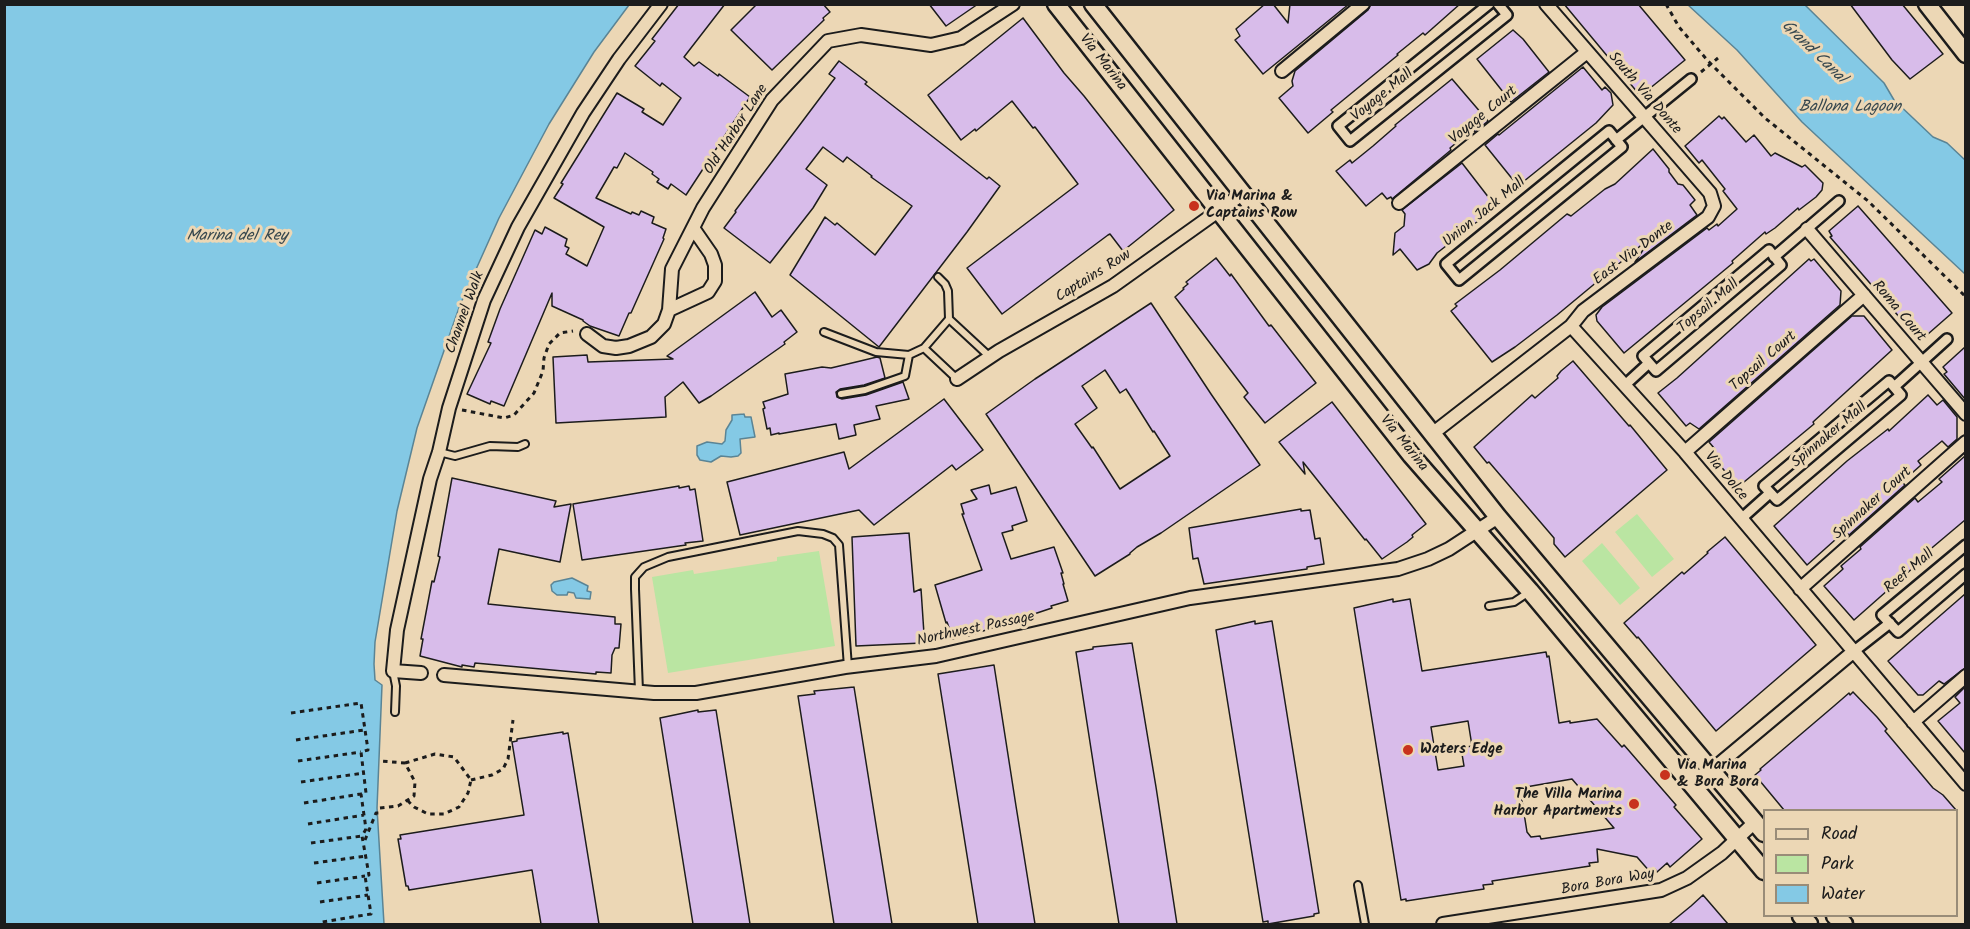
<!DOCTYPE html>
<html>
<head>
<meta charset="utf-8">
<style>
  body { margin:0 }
  #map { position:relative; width:1970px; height:929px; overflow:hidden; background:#ecd7b5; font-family:Kalam,sans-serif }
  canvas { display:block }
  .frame { position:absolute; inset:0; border:6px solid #1c1c1c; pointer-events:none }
  .legend { position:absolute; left:1763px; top:809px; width:195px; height:108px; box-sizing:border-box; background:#ecd7b5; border:2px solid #998c78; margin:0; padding:8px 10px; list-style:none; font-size:18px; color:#1c1c1c }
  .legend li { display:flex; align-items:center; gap:12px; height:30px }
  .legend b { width:30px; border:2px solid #998c78 }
</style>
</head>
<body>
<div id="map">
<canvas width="1970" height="929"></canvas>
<div class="frame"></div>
<ul class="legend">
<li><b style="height:8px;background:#ecd7b5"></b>Road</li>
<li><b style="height:16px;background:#bae5a2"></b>Park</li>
<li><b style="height:16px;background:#84c9e5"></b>Water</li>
</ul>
</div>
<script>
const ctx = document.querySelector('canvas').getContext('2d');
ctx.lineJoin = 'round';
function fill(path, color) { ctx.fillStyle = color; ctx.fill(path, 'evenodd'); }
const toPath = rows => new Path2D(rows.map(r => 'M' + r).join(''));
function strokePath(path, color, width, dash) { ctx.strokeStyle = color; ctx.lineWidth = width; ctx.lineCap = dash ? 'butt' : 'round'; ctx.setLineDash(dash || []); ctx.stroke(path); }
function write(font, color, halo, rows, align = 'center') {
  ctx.font = font + ' Kalam,sans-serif'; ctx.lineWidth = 6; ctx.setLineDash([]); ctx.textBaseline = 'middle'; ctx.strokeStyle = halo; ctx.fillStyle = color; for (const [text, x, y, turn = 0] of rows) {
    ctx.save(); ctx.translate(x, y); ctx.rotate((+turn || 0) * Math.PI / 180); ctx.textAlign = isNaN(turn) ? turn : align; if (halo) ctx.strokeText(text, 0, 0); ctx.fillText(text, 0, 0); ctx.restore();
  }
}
fill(toPath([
  [1637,514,1674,559,1652,577,1615,532],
  [1602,543,1640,588,1620,605,1582,561],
  [819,551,835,646,668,673,652,577,693,570,694,574,777,561,777,557]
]), '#bae5a2');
const water = toPath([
  [5,4,629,5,594,52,549,124,499,218,460,305,417,428,397,511,375,642,374,664,375,680,382,685,377,808,384,924,5,924,5,4],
  [1688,5,1805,5,1884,83,1894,100,1933,137,1947,143,1965,160,1965,274,1802,122,1737,50,1688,5],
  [744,414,745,417,751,417,755,437,740,439,741,453,738,456,731,457,721,456,711,462,700,460,697,455,697,446,707,442,722,444,725,441,726,430,732,420,732,415,744,414],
  [572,578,588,586,587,591,591,592,590,599,576,598,574,593,568,592,567,595,557,595,552,591,551,585,554,582,572,578]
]);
fill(water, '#84c9e5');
strokePath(water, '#5a8495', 1.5);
const building = toPath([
  [679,4,725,4,684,57,694,66,699,62,718,76,719,74,750,97,686,195,671,184,668,189,657,182,659,179,652,174,653,172,625,153,617,168,614,167,596,198,631,214,632,212,639,215,641,211,654,217,652,223,666,229,663,238,664,239,631,313,629,313,619,336,590,326,583,321,583,320,552,306,552,293,504,406,491,401,490,404,467,394,491,343,488,342,500,309,535,230,542,234,545,227,567,239,565,246,569,248,566,254,587,266,604,227,554,198,563,184,561,183,617,93,644,109,642,112,663,125,681,98,662,83,660,86,635,66,655,41,652,39,679,4],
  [757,4,823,4,830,12,823,18,824,20,772,70,731,30,757,4],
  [929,4,978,4,946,26,929,4],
  [1265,4,1273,4,1288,23,1290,4,1349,4,1263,74,1235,40,1240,36,1236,29,1265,4],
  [1371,4,1460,4,1425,35,1423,33,1397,54,1398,55,1331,110,1333,112,1308,133,1279,98,1293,86,1292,81,1295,71,1368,10,1371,4],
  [1564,4,1638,4,1685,60,1644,93,1641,90,1638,93,1564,4],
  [1850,4,1902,4,1943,54,1910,79,1892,60,1850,4],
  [1023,18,1064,73,1084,96,1174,210,1123,251,1110,234,1108,235,1002,314,967,268,1078,184,1035,127,1033,128,1012,101,976,131,975,129,961,140,928,95,1023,18],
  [1513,30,1523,39,1549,72,1511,102,1477,59,1513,30],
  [839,61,867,82,865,84,987,179,989,177,1000,186,967,232,879,347,790,275,825,217,835,225,837,223,875,255,912,206,871,177,872,176,847,157,843,162,823,147,806,169,827,185,813,208,770,263,724,228,736,212,735,211,835,78,829,74,839,61],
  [1583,67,1602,90,1605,87,1611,93,1613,105,1596,123,1518,186,1485,145,1498,134,1499,135,1583,67],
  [1452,79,1488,121,1475,132,1473,129,1450,148,1451,150,1392,199,1391,197,1387,199,1382,193,1366,206,1336,171,1350,160,1352,163,1373,146,1396,126,1395,125,1452,79],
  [1719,116,1722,119,1724,117,1746,142,1754,135,1771,156,1775,153,1802,167,1805,165,1823,183,1822,190,1816,197,1799,210,1798,208,1775,228,1766,234,1765,232,1732,261,1733,263,1624,353,1597,321,1596,315,1602,307,1707,228,1709,230,1717,224,1718,226,1737,209,1723,191,1725,189,1702,160,1699,163,1685,146,1719,116],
  [1653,149,1669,169,1669,172,1678,184,1683,185,1695,200,1690,205,1697,215,1635,262,1647,244,1645,242,1557,315,1515,347,1492,362,1451,311,1457,306,1455,304,1500,270,1567,214,1571,216,1605,189,1615,184,1653,149],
  [1462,163,1496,207,1437,253,1429,264,1417,270,1400,249,1393,255,1395,233,1404,226,1405,214,1402,210,1462,163],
  [1858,206,1952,313,1920,341,1830,237,1832,236,1829,231,1858,206],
  [1216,258,1230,276,1231,274,1269,326,1271,325,1316,383,1265,423,1244,397,1248,393,1175,297,1184,289,1183,288,1188,284,1186,282,1216,258],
  [1809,259,1811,261,1814,259,1841,291,1840,305,1699,429,1690,423,1686,426,1658,393,1677,378,1809,259],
  [755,292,772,317,781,310,797,332,784,342,785,344,711,396,699,403,683,382,665,397,666,417,556,423,553,357,587,355,588,362,673,359,667,356,755,292],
  [1151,303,1211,394,1260,465,1161,533,1137,547,1130,553,1130,554,1095,576,986,414,1035,379,1151,303],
  [1105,370,1120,393,1126,389,1153,432,1154,431,1170,456,1120,489,1093,447,1092,448,1075,424,1097,408,1082,386,1105,370],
  [1852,316,1864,316,1892,350,1813,422,1814,424,1738,487,1709,452,1714,448,1709,442,1852,316],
  [1965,347,1965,399,1944,374,1947,372,1943,367,1965,347],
  [877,357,880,358,885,378,864,385,840,389,836,392,837,397,842,399,866,395,903,382,909,399,876,406,880,419,854,425,856,435,839,439,836,424,779,434,779,433,771,435,770,428,767,429,763,409,765,408,763,402,788,394,785,374,822,367,831,368,877,357],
  [1573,361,1629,426,1630,425,1667,470,1565,557,1554,544,1554,538,1489,462,1487,463,1474,447,1532,395,1535,398,1558,378,1557,376,1561,371,1573,361],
  [1928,395,1937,405,1943,400,1957,417,1957,439,1948,447,1942,441,1918,461,1921,465,1902,482,1905,485,1849,535,1845,531,1807,565,1774,526,1847,461,1888,429,1889,431,1928,395],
  [944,399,983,450,956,470,952,465,874,525,859,510,740,535,727,482,844,452,849,469,944,399],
  [1332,402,1426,524,1412,535,1413,537,1407,542,1382,559,1366,539,1365,540,1303,462,1305,474,1279,442,1332,402],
  [1965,456,1965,520,1927,552,1922,558,1923,559,1854,620,1824,586,1843,569,1841,566,1861,549,1860,547,1915,498,1918,502,1942,482,1939,479,1965,456],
  [452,478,556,501,554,507,571,504,560,562,499,549,488,604,615,617,615,624,621,624,619,648,615,648,612,655,611,673,596,672,596,674,475,663,474,667,462,665,462,667,420,656,423,639,421,639,432,581,434,582,440,557,438,556,452,478],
  [989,485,991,494,1016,487,1027,521,1012,526,1013,530,1002,533,1011,559,1054,547,1063,573,1061,573,1064,584,1063,584,1068,601,1051,606,1052,608,968,636,967,634,953,639,947,622,946,623,935,585,982,570,962,514,964,514,961,504,977,499,971,490,989,485],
  [679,486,679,488,689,486,690,490,695,489,703,541,685,543,686,545,582,560,573,504,679,486],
  [1301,509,1301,511,1310,510,1315,539,1320,538,1324,564,1307,567,1307,569,1204,584,1198,558,1193,559,1189,528,1301,509],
  [909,533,914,592,921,589,924,634,922,635,922,643,856,646,852,537,909,533],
  [1725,537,1816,645,1716,731,1638,637,1637,638,1624,623,1682,572,1684,574,1708,553,1707,552,1725,537],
  [1965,594,1965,668,1944,684,1939,681,1923,695,1918,695,1888,661,1965,594],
  [1393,599,1393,602,1410,599,1422,671,1546,652,1547,657,1549,656,1559,723,1570,721,1570,723,1597,719,1622,747,1624,745,1676,805,1674,807,1702,839,1670,867,1667,863,1657,872,1655,869,1651,873,1637,857,1597,849,1598,862,1589,863,1590,866,1492,881,1493,884,1483,885,1484,889,1406,901,1406,899,1401,900,1354,608,1393,599],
  [1468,721,1472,746,1461,748,1464,766,1438,770,1431,727,1468,721],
  [1572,779,1614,828,1541,839,1540,836,1531,837,1527,832,1520,788,1572,779],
  [1255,621,1255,624,1272,621,1319,913,1314,914,1314,916,1268,924,1268,921,1263,922,1216,630,1255,621],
  [1132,643,1156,787,1177,924,1119,924,1096,781,1076,652,1093,649,1093,647,1132,643],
  [994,665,1016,806,1035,924,978,924,938,674,994,665],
  [854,687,877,831,892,924,834,924,798,696,815,694,814,691,854,687],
  [1965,687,1965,753,1938,721,1960,703,1955,697,1965,687],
  [1853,692,1877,717,1887,729,1885,731,1933,788,1943,795,1956,810,1784,810,1755,775,1761,770,1760,769,1834,706,1849,693,1850,695,1853,692],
  [698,710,698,712,716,710,750,924,693,924,660,718,698,710],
  [563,732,563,734,568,733,599,924,541,924,532,870,409,890,408,886,406,886,398,839,401,839,400,835,524,815,512,742,517,741,517,739,563,732],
  [1703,895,1728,924,1669,924,1691,906,1703,895]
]);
fill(building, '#d8bcea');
strokePath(building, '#1c1c1c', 1.5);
const service = toPath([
  [949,319,990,357],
  [824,332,876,352,909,355],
  [924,348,949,319,948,291,945,284,938,277],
  [841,394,865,390,905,376,909,355,924,348,957,379],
  [439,452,455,456,490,446,518,447,525,444],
  [1489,606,1514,602,1529,592],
  [393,671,396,686,395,712],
  [639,691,635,589,635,577,644,567,668,557,798,531,823,534,833,538,839,545,848,667],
  [1358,885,1365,924]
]);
const pedestrian = toPath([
  [1489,4,1338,126,1350,141,1507,15,1498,4],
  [1609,131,1622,147,1459,280,1446,264,1609,131],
  [1616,140,1691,79],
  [1769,250,1781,265,1656,371,1643,356,1769,250],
  [1774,257,1839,201],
  [1889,381,1901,395,1777,500,1764,486,1889,381],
  [1625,385,1649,363],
  [1894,387,1947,339],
  [1741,519,1770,493],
  [1966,545,1882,615,1898,632,1966,574],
  [1853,652,1890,623]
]);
const minor = toPath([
  [1546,4,1710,193,1714,206,1708,217,1583,311,1571,326],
  [1282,71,1363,4],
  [1399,203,1587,52],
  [1807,229,1966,414],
  [669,310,708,292,715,281,715,265,711,254,693,228],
  [587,334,603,346,616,348,629,346,651,337,664,324,669,310,672,269,703,208,772,100,828,41,861,35,931,45,961,38,1013,4],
  [957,379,999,351,1113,286,1242,194],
  [1432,434,1571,326,1685,452,1966,784],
  [1685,452,1864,295],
  [1800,589,1966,442],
  [421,673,393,671,397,630,430,479,439,452,449,408,484,300,518,227,583,113,619,59,661,4],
  [444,675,654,693,696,693,845,667,936,656,1190,598,1398,569,1428,559,1449,549,1498,517],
  [1913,722,1966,676],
  [1683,769,1694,776,1706,775,1853,652],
  [1443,924,1661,890,1687,878,1722,853,1756,821]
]);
const tertiary = toPath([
  [1056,4,1411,455,1530,591,1764,871],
  [1093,4,1498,517,1764,833],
  [1927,4,1966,54],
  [1801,916,1809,924],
  [1835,916,1844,924]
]);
strokePath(service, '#1c1c1c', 10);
strokePath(pedestrian, '#1c1c1c', 14);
strokePath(minor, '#1c1c1c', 16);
strokePath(tertiary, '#1c1c1c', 21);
strokePath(toPath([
  [1666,4,1679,27,1708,61,1765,118,1868,201,1966,297],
  [1701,72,1718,58],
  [462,410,504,418,514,415,534,393,543,371,544,358,549,344,560,333,573,331],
  [291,713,361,703,368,750,361,752,366,793,361,794,366,829,362,836,369,875,365,876,371,914,322,922],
  [296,740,364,730],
  [298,761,361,752],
  [405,763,435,754,454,757,471,780,468,793,459,807,444,814,428,814,414,807,407,800],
  [471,780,492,775,503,769,508,759,513,720],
  [301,782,364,773],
  [304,803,361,794],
  [380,808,398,806,414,796,415,782,405,763,381,761],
  [308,824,364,815],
  [365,840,376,813,380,813],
  [311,843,362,836],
  [314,863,366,856],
  [317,883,365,876],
  [320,902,368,895]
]), '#1c1c1c', 3, [4.5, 4.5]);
strokePath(service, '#ecd7b5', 6);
strokePath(pedestrian, '#ecd7b5', 9);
strokePath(minor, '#ecd7b5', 12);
strokePath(tertiary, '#ecd7b5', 16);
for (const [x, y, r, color] of [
  [1194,206,6,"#c8321e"],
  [1408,750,6,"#c8321e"],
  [1665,775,6,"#c8321e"],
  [1634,804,6,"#c8321e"]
]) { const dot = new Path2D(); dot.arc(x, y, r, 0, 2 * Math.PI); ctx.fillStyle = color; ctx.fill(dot); strokePath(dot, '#ecd7b5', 2); }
write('15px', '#1c1c1c', '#ecd7b5', [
  ["Via Marina",1102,63,52],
  ["South Via Donte",1644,94,49],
  ["Voyage Mall",1383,96,-39],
  ["Voyage Court",1484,116,-39],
  ["Old Harbor Lane",737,130,-57],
  ["Union Jack Mall",1485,213,-39],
  ["East Via Donte",1634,254,-37],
  ["Captains Row",1094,277,-32],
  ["Topsail Mall",1709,307,-40],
  ["Roma Court",1898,312,50],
  ["Channel Walk",466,313,-70],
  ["Topsail Court",1764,362,-41],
  ["Spinnaker Mall",1830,436,-40],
  ["Via Marina",1403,444,51],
  ["Via Dolce",1725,477,50],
  ["Spinnaker Court",1873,504,-42],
  ["Reef Mall",1910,572,-40],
  ["Northwest Passage",976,630,-12],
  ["Bora Bora Way",1608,883,-10]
]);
write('bold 15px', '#1c1c1c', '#ecd7b5', [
  ["Via Marina &",1206,197],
  ["Captains Row",1206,214],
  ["Waters Edge",1420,750],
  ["Via Marina",1677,766],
  ["& Bora Bora",1677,783],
  ["The Villa Marina",1622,795,"right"],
  ["Harbor Apartments",1622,812,"right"]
], 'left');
write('italic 16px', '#36474e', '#ecd7b5', [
  ["Grand Canal",1813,53,44],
  ["Ballona Lagoon",1850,108],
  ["Marina del Rey",237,237]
]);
</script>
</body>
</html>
